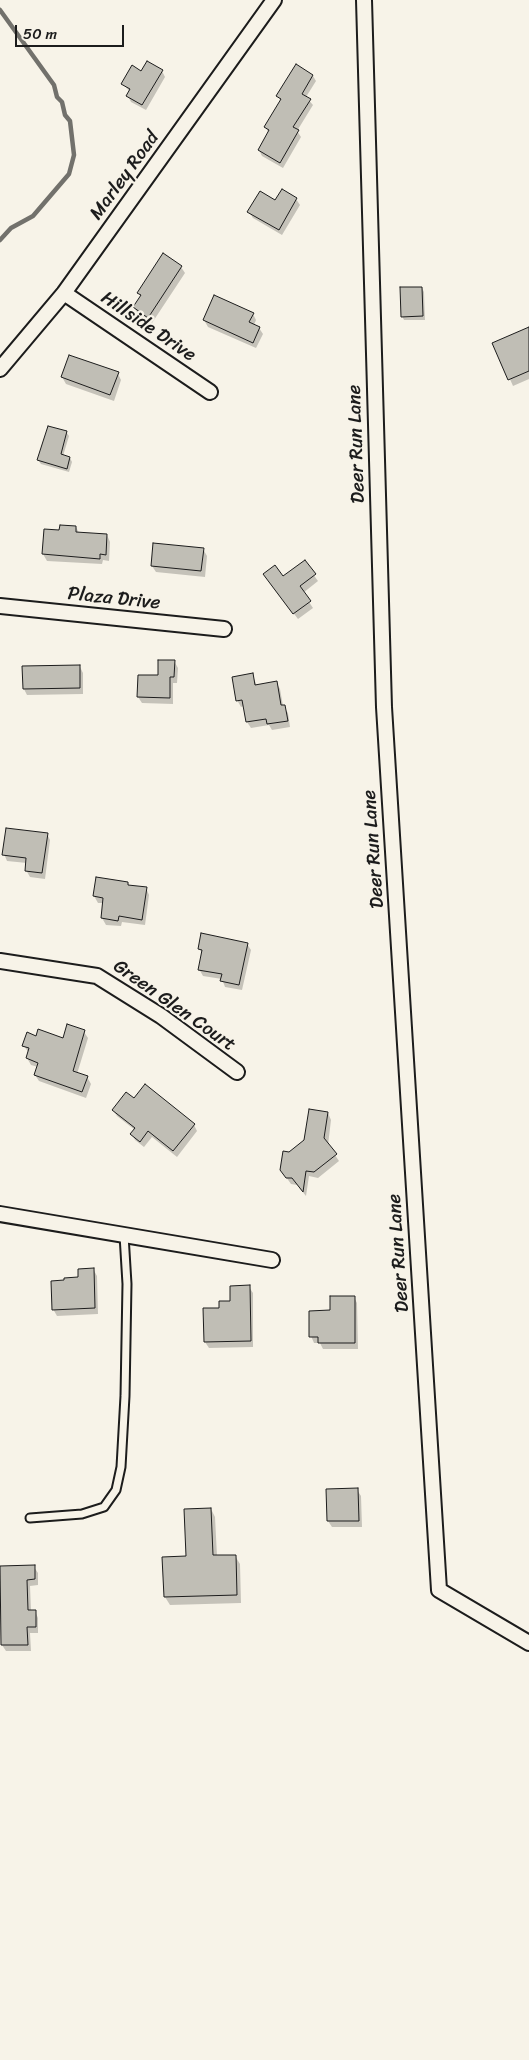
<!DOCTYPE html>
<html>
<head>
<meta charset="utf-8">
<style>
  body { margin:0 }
  #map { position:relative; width:529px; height:2060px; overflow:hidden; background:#f7f3e8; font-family:Sriracha,sans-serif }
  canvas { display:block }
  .scale { position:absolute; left:15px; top:25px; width:109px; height:22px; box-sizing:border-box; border:2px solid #1c1c1c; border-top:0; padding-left:6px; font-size:15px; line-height:18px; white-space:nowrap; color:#1c1c1c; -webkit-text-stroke:4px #f7f3e8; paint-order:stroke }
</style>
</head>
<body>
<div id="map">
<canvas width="529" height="2060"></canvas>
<div class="scale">50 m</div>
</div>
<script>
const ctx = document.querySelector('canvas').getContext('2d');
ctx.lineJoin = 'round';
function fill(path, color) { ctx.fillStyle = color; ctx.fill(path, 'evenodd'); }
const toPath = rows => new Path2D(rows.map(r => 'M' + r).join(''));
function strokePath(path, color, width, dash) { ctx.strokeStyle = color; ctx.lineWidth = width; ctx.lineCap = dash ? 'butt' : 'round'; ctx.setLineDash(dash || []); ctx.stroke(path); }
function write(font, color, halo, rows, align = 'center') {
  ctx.font = font + ' Sriracha,sans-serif'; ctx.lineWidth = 4.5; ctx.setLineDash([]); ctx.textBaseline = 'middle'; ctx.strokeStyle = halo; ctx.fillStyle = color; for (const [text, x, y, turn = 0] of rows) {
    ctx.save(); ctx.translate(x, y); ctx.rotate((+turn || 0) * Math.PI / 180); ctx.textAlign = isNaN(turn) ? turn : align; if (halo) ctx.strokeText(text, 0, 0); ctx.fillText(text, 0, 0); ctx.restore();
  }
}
fill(toPath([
  [162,71,165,77,146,110,131,102,128,96,130,92,123,84,142,72],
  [313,76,316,81,306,97,313,105,297,131,301,137,283,168,262,156,259,150,269,133,265,127,281,102,278,96],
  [296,199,300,205,282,235,253,218,249,212,276,202],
  [163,255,181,267,185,273,152,323,138,314,134,307,141,297,138,293],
  [422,288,424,292,425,320,404,320,402,316],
  [253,314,256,320,254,325,259,328,263,334,256,348,208,327,204,320],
  [529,328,529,379,513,386,494,343],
  [118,374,121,380,114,401,66,384,62,377],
  [66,432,69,436,63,456,70,458,72,462,69,472,41,464,38,460],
  [76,527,79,533,107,535,110,542,109,561,103,560,102,564,47,561,43,554,45,530,61,531],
  [203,549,207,556,205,577,156,572,152,566],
  [304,562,318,581,303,593,313,608,298,619,268,580,283,577],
  [174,661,178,668,177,683,173,683,173,704,142,703,138,697,139,676,159,676],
  [80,667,83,673,83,694,27,695,24,689],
  [252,674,257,686,276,682,280,689,283,706,288,713,290,727,272,730,269,725,251,728,247,722,244,706,241,707,237,700],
  [47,834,50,840,45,879,30,877,26,870,27,863,7,861,4,854],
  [128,883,129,886,146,888,149,895,145,925,122,922,121,926,106,925,102,918,104,903,98,903,94,896],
  [247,944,251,950,242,990,225,987,222,979,203,976,199,969,202,954,200,949],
  [84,1032,88,1038,77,1074,87,1077,91,1084,86,1098,39,1081,35,1075,38,1067,31,1065,27,1058,29,1053,24,1046,37,1037,63,1039],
  [134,1100,194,1125,197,1131,177,1157,152,1137,144,1147,135,1140,132,1134,135,1130,117,1116,113,1110],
  [328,1113,331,1120,328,1145,339,1161,318,1178,309,1176,306,1196,297,1185,291,1184,286,1177,305,1140],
  [93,1269,97,1276,98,1314,57,1316,53,1309,79,1279],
  [249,1287,253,1293,253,1347,209,1348,205,1342,221,1310],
  [354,1297,357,1303,358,1349,323,1349,320,1343,314,1343,311,1336,332,1312],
  [327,1490,357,1490,361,1496,362,1527,332,1527,328,1521],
  [211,1509,215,1517,217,1556,235,1556,240,1564,241,1603,170,1605,165,1597,164,1558,187,1557],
  [1,1567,34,1567,38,1573,38,1585,30,1586,31,1611,35,1611,38,1618,38,1633,30,1633,31,1651,6,1651,2,1645]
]), '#0003');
strokePath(toPath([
  [0,10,54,85,57,97,62,102,65,115,70,121,74,155,69,174,33,216,11,228,0,240]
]), '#72716c', 4.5);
const building = toPath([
  [147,61,163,70,142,105,126,96,130,89,121,84,132,65,141,71,147,61],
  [296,64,313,75,302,94,311,99,293,127,299,130,280,163,258,150,269,130,264,127,281,99,276,96,296,64],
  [282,189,297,198,279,230,247,212,260,191,275,200,282,189],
  [163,253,182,266,148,318,133,307,141,295,137,293,163,253],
  [400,287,422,287,423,316,401,317,400,287],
  [214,295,254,313,249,322,260,327,253,343,203,320,214,295],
  [529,327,529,371,508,380,492,343,529,327],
  [69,355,119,372,110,395,61,377,69,355],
  [48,426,67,431,61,454,70,457,67,469,37,460,48,426],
  [60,525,76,526,76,532,107,534,106,555,100,554,100,559,42,554,44,529,59,530,60,525],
  [153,543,204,548,201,571,151,566,153,543],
  [305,560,316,574,300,586,311,601,293,614,263,574,275,565,283,576,305,560],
  [158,660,175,660,174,677,170,677,170,698,137,697,138,675,158,675,158,660],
  [80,665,80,688,23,689,22,666,80,665],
  [253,673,255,685,277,681,281,705,285,705,288,721,267,724,266,719,246,722,242,700,236,701,232,677,253,673],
  [6,828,48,833,42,873,25,871,26,858,2,855,6,828],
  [96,877,128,882,128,885,147,887,142,920,119,916,118,921,101,918,103,898,93,896,96,877],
  [201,933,248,943,239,985,220,981,222,974,198,970,202,950,198,949,201,933],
  [67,1024,85,1030,73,1071,88,1076,82,1092,34,1075,38,1063,26,1058,29,1048,22,1046,27,1032,36,1036,38,1029,63,1038,67,1024],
  [145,1084,195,1124,173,1151,148,1131,140,1142,130,1134,135,1128,112,1110,126,1092,134,1098,145,1084],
  [309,1109,328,1112,324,1138,337,1154,314,1172,306,1171,303,1192,292,1178,286,1178,280,1170,283,1151,289,1152,304,1140,309,1109],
  [94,1268,95,1308,52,1310,51,1281,64,1280,64,1278,78,1277,78,1269,94,1268],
  [250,1285,251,1341,204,1342,203,1308,219,1308,219,1301,230,1301,230,1286,250,1285],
  [330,1296,355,1296,355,1343,318,1343,318,1337,309,1337,309,1311,330,1310,330,1296],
  [358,1488,359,1521,327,1521,326,1489,358,1488],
  [211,1508,213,1555,236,1555,237,1595,164,1597,162,1557,186,1556,184,1509,211,1508],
  [35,1565,35,1579,27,1580,28,1610,36,1610,36,1627,27,1627,28,1645,1,1645,0,1566,35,1565]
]);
fill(building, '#c0beb5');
strokePath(building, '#1c1c1c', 1);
const service = toPath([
  [30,1518,82,1514,104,1507,116,1490,121,1467,125,1396,127,1284,124,1235]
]);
const minor = toPath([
  [364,0,384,707,439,1590,529,1643],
  [64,293,210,392],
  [0,369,64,293,274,0],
  [0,606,224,629],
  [0,961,97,976,161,1016,237,1072],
  [0,1214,272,1260]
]);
strokePath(service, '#1c1c1c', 11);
strokePath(minor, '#1c1c1c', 18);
strokePath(service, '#f7f3e8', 7);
strokePath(minor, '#f7f3e8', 14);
write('19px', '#1c1c1c', '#f7f3e8', [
  ["Marley Road",125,176,-54],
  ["Hillside Drive",148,327,34],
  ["Deer Run Lane",357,444,-92],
  ["Plaza Drive",114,599,6],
  ["Deer Run Lane",374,849,-94],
  ["Green Glen Court",174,1006,35],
  ["Deer Run Lane",399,1253,-94]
]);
</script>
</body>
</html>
